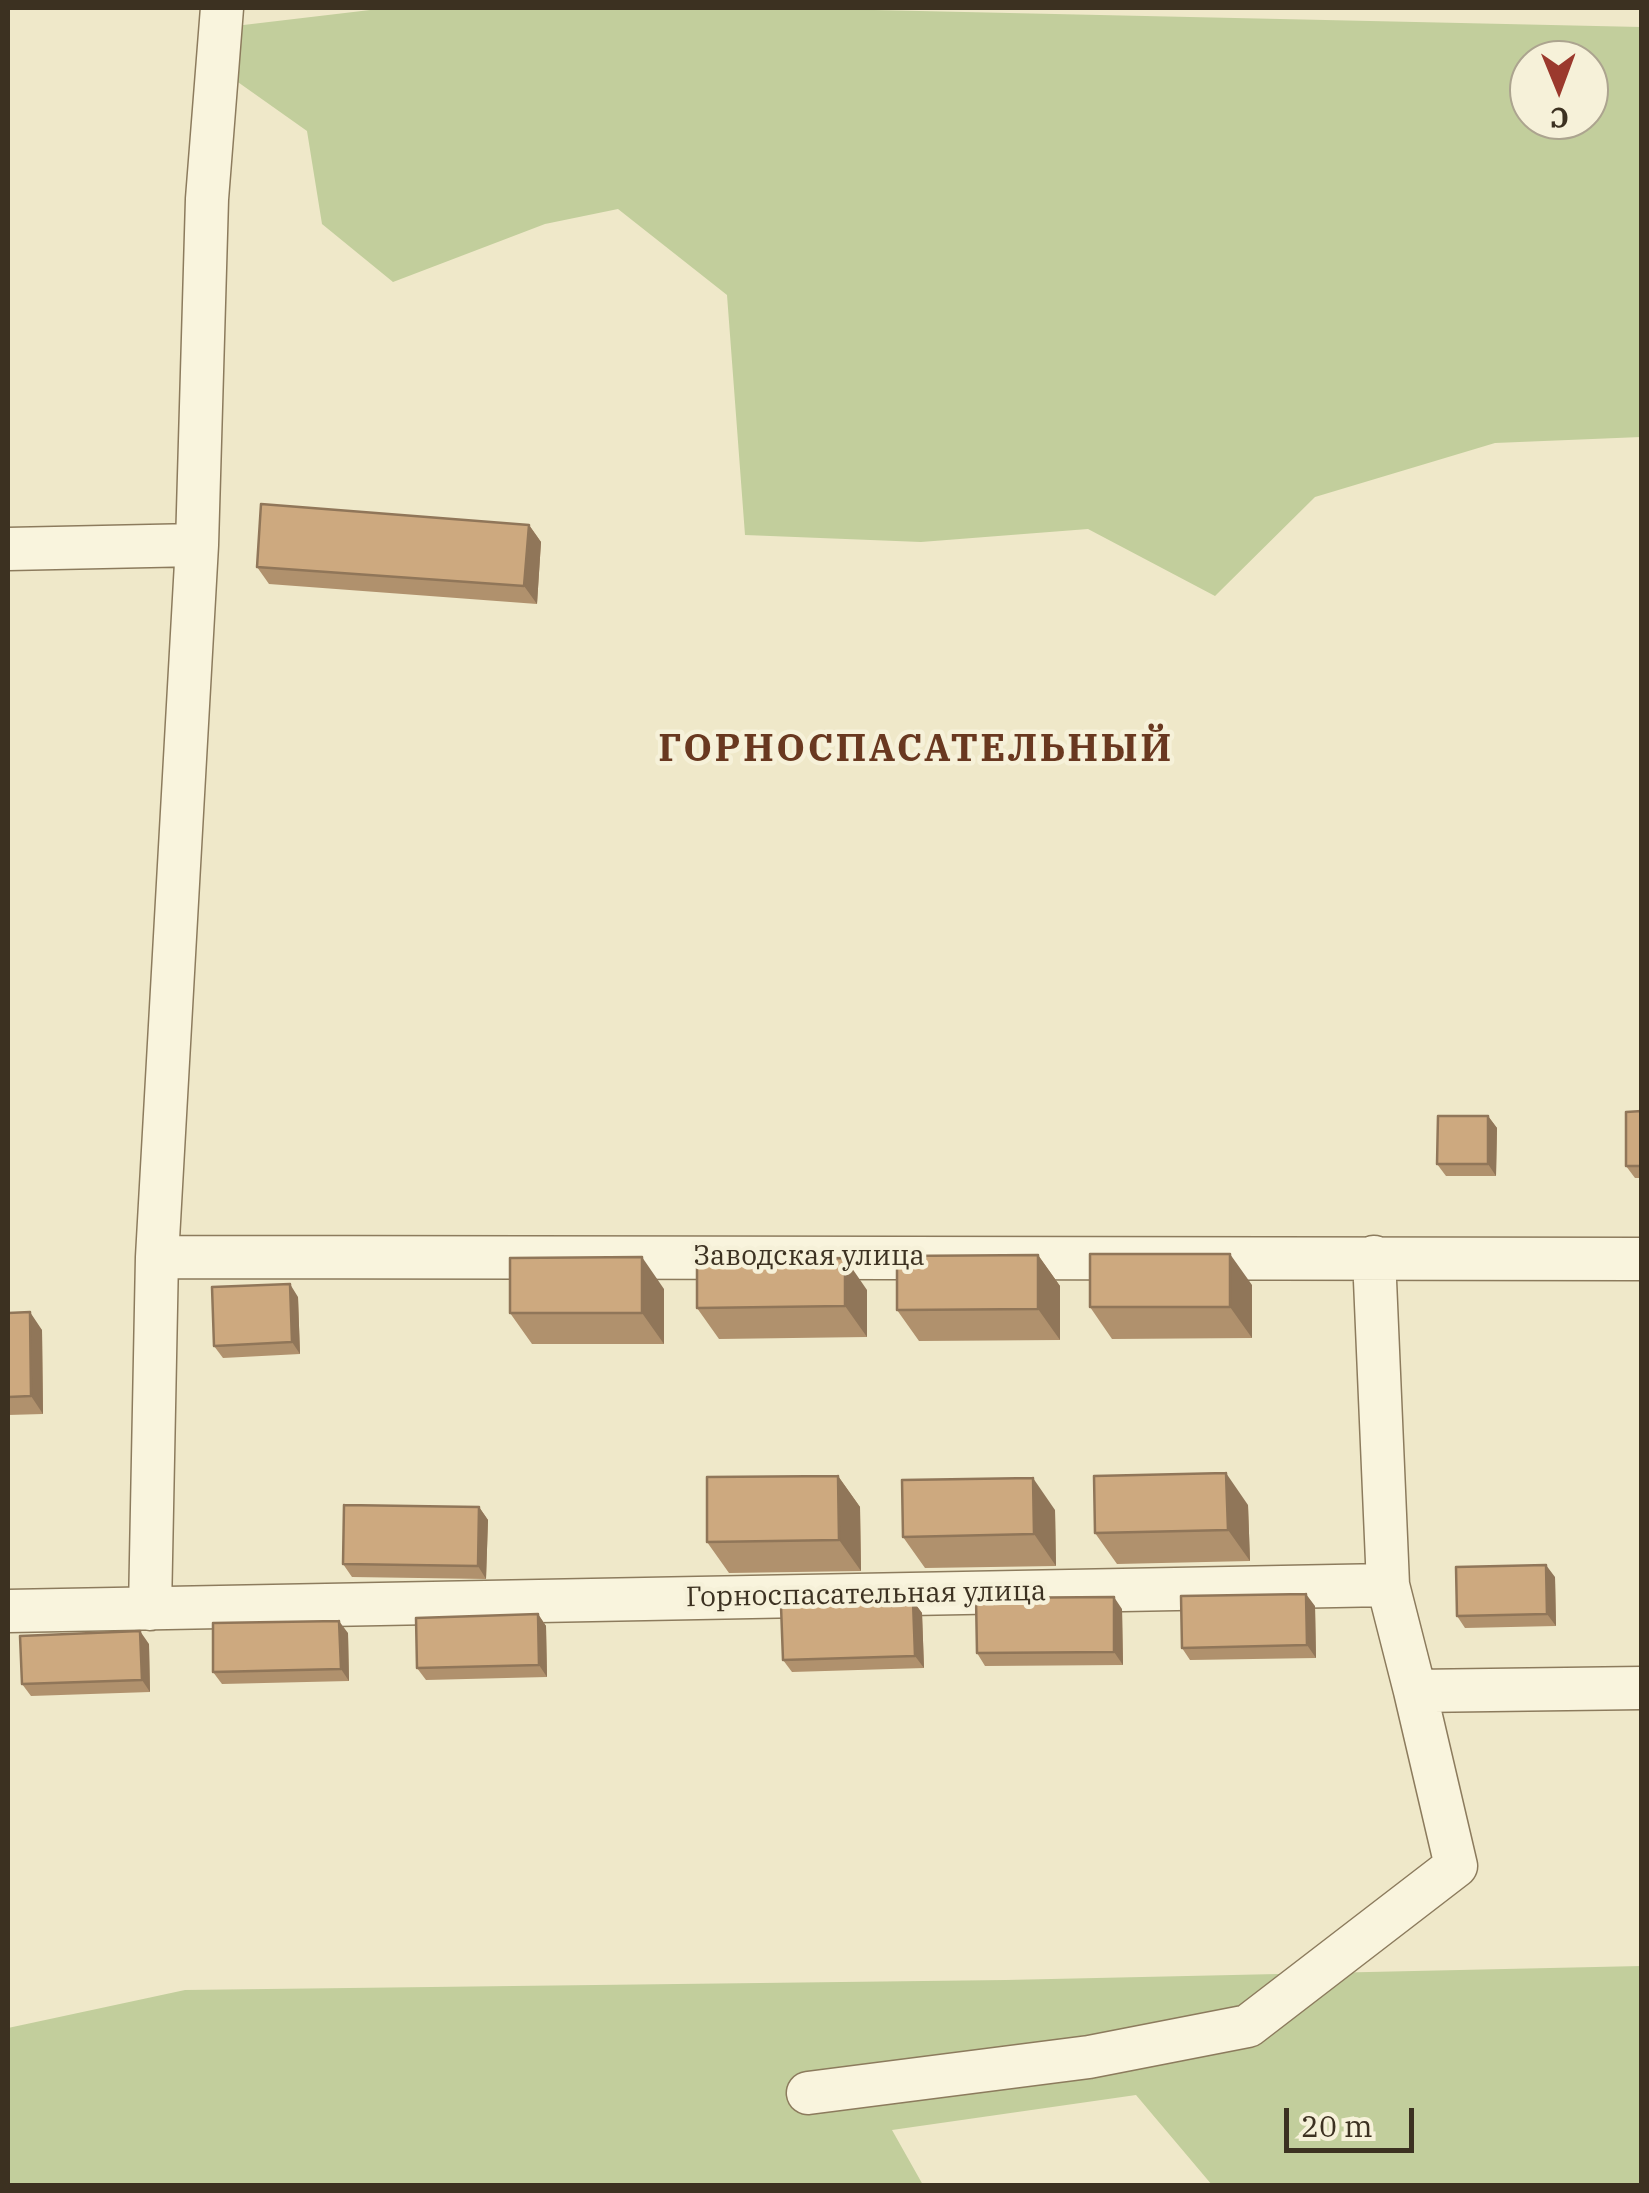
<!DOCTYPE html>
<html>
<head>
<meta charset="utf-8">
<style>
  body { margin:0 }
  #map { position:relative; width:1649px; height:2193px; overflow:hidden; background:#efe8c9; font-family:"IBM Plex Serif",serif }
  canvas { display:block }
  .frame { position:absolute; inset:0; border:10px solid #3c3121; pointer-events:none }
  .north { position:absolute; left:1509px; top:40px; width:100px; height:100px; box-sizing:border-box; background:#f6f1d9; border:2px solid #aca48f; border-radius:50%; rotate:179deg; font-size:28px; font-weight:700; line-height:40px; text-align:center; color:#3c3121 }
  .north::after { content:''; display:block; margin:auto; width:35px; height:45px; background:#9b392d; clip-path:polygon(50% 0,100% 100%,50% 72%,0 100%) }
  .scale { position:absolute; left:1284px; top:2108px; width:130px; height:45px; box-sizing:border-box; border:5px solid #3c3121; border-top:0; padding-left:12px; font-size:30px; line-height:35px; white-space:nowrap; color:#3c3121; -webkit-text-stroke:8px #f6f1d9; paint-order:stroke }
</style>
</head>
<body>
<div id="map">
<canvas width="1649" height="2193"></canvas>
<div class="frame"></div>
<div class="north">С</div>
<div class="scale">20 m</div>
</div>
<script>
const ctx = document.querySelector('canvas').getContext('2d');
ctx.lineJoin = 'round';
function fill(path, color) { ctx.fillStyle = color; ctx.fill(path, 'evenodd'); }
const toPath = rows => new Path2D(rows.map(r => 'M' + r).join(''));
function strokePath(path, color, width, dash) { ctx.strokeStyle = color; ctx.lineWidth = width; ctx.lineCap = dash ? 'butt' : 'round'; ctx.setLineDash(dash || []); ctx.stroke(path); }
function write(font, color, halo, rows, align = 'center') {
  ctx.font = font + ' "IBM Plex Serif",serif'; ctx.lineWidth = 9; ctx.setLineDash([]); ctx.textBaseline = 'middle'; ctx.strokeStyle = halo; ctx.fillStyle = color; for (const [text, x, y, turn = 0] of rows) {
    ctx.save(); ctx.translate(x, y); ctx.rotate((+turn || 0) * Math.PI / 180); ctx.textAlign = isNaN(turn) ? turn : align; if (halo) ctx.strokeText(text, 0, 0); ctx.fillText(text, 0, 0); ctx.restore();
  }
}
fill(toPath([
  [387,8,784,8,1641,27,1641,437,1495,443,1315,497,1215,596,1088,529,921,542,745,535,727,295,618,209,545,224,393,282,322,224,307,131,218,68,235,26],
  [1529,60,1589,60,1589,120,1529,120],
  [1641,1966,1641,2185,1212,2185,1136,2095,892,2130,923,2185,8,2185,8,2028,185,1990,1006,1980]
]), '#c2ce9c');
const minor = toPath([
  [8,549,197,545],
  [157,1257,1642,1259],
  [1374,1257,1388,1585],
  [150,1609,157,1257,197,545,207,199,222,8],
  [8,1611,1388,1585,1415,1691,1642,1688],
  [808,2093,1089,2057,1248,2026,1456,1866,1415,1691]
]);
strokePath(minor, '#8c7b5d', 45);
strokePath(minor, '#f9f4dd', 42);
fill(toPath([
  [529,525,541,542,537,604,269,584,257,567],
  [1642,1111,1642,1178,1635,1178,1626,1166],
  [1488,1116,1497,1128,1496,1176,1446,1176,1437,1164],
  [1038,1255,1060,1286,1060,1340,919,1341,897,1310],
  [1252,1285,1252,1338,1112,1339,1090,1307],
  [664,1289,664,1344,532,1344,510,1313],
  [867,1290,867,1337,719,1339,697,1308],
  [298,1297,300,1354,223,1358,214,1346],
  [8,1313,42,1330,43,1414,8,1415],
  [838,1476,860,1507,861,1571,729,1573,707,1542],
  [1248,1505,1250,1561,1117,1564,1095,1533],
  [479,1507,488,1520,486,1579,352,1577,343,1564],
  [1055,1510,1056,1566,925,1568,903,1537],
  [1555,1577,1556,1626,1465,1628,1457,1616],
  [913,1601,922,1613,924,1668,792,1672,783,1660],
  [1315,1606,1316,1658,1190,1660,1182,1648],
  [1122,1609,1123,1665,985,1666,977,1653],
  [538,1614,546,1626,547,1677,426,1680,417,1668],
  [348,1633,349,1681,222,1684,213,1672],
  [149,1644,150,1692,31,1696,22,1684]
]), '#b0916d');
fill(toPath([
  [529,525,541,542,537,604,524,586],
  [1488,1116,1497,1128,1496,1176,1488,1164],
  [1230,1254,1252,1285,1252,1338,1230,1307],
  [1038,1255,1060,1286,1060,1340,1038,1309],
  [642,1257,664,1289,664,1344,642,1313],
  [845,1258,867,1290,867,1337,845,1306],
  [290,1284,298,1297,300,1354,292,1342],
  [30,1312,42,1330,43,1414,31,1396],
  [1226,1473,1248,1505,1250,1561,1228,1530],
  [838,1476,860,1507,861,1571,839,1540],
  [1033,1478,1055,1510,1056,1566,1034,1534],
  [479,1507,488,1520,486,1579,478,1566],
  [1546,1565,1555,1577,1556,1626,1547,1614],
  [1306,1594,1315,1606,1316,1658,1307,1645],
  [1114,1597,1122,1609,1123,1665,1114,1652],
  [913,1601,922,1613,924,1668,915,1656],
  [538,1614,546,1626,547,1677,539,1665],
  [339,1621,348,1633,349,1681,341,1669],
  [140,1631,149,1644,150,1692,142,1680]
]), '#907659');
const building = toPath([
  [261,504,529,525,524,586,257,567,261,504],
  [1642,1111,1642,1166,1626,1166,1626,1112,1642,1111],
  [1438,1116,1488,1116,1488,1164,1437,1164,1438,1116],
  [1090,1254,1230,1254,1230,1307,1090,1307,1090,1254],
  [1038,1255,1038,1309,897,1310,897,1256,1038,1255],
  [642,1257,642,1313,510,1313,510,1258,642,1257],
  [845,1258,845,1306,697,1308,697,1261,845,1258],
  [290,1284,292,1342,214,1346,212,1287,290,1284],
  [30,1312,31,1396,8,1397,8,1313,30,1312],
  [1226,1473,1228,1530,1095,1533,1094,1476,1226,1473],
  [838,1476,839,1540,707,1542,707,1477,838,1476],
  [1033,1478,1034,1534,903,1537,902,1480,1033,1478],
  [344,1505,479,1507,478,1566,343,1564,344,1505],
  [1546,1565,1547,1614,1457,1616,1456,1567,1546,1565],
  [1306,1594,1307,1645,1182,1648,1181,1596,1306,1594],
  [1114,1597,1114,1652,977,1653,976,1598,1114,1597],
  [913,1601,915,1656,783,1660,781,1606,913,1601],
  [538,1614,539,1665,417,1668,416,1618,538,1614],
  [339,1621,341,1669,213,1672,213,1623,339,1621],
  [140,1631,142,1680,22,1684,20,1636,140,1631]
]);
fill(building, '#cda97f');
strokePath(building, '#907659', 2.5);
write('28px', '#3c3121', '#f6f1d9', [
  ["Заводская улица",809,1257],
  ["Горноспасательная улица",866,1595,-1]
]);
ctx.letterSpacing = '2.5px';
write('bold 38px', '#693820', '#f6f1d9', [
  ["ГОРНОСПАСАТЕЛЬНЫЙ",916,750]
]);
ctx.letterSpacing = '0px';
</script>
</body>
</html>
